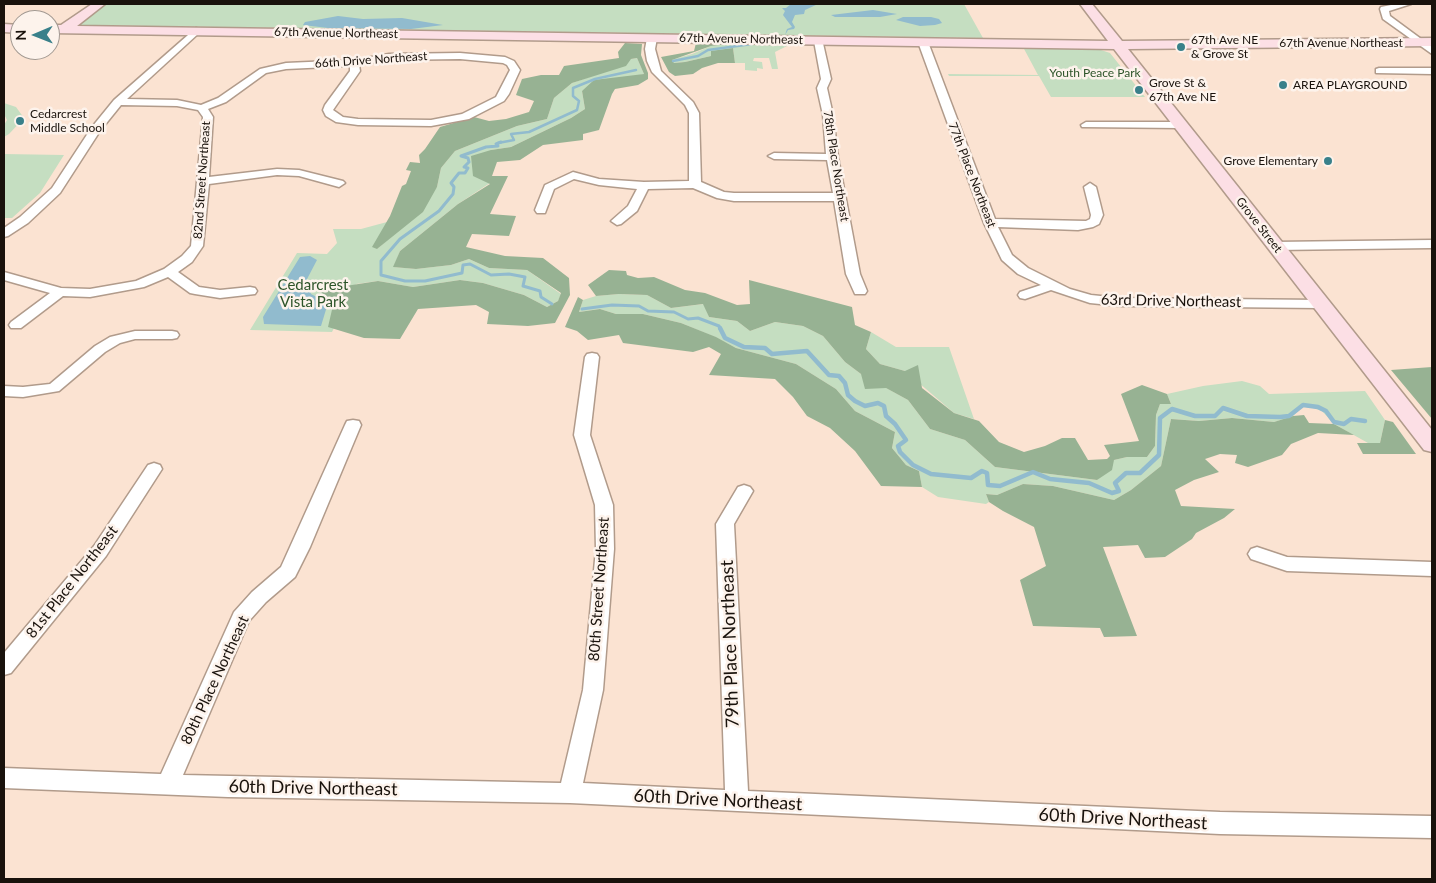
<!DOCTYPE html>
<html>
<head>
<meta charset="utf-8">
<style>
  body { margin:0 }
  #map { position:relative; width:1436px; height:883px; overflow:hidden; background:#fbe3d2; font-family:Lato,sans-serif }
  canvas { display:block }
  .frame { position:absolute; inset:0; border:5px solid #19120c; pointer-events:none }
  .north { position:absolute; left:10px; top:10px; width:50px; height:50px; box-sizing:border-box; background:#fdf3ec; border:1px solid #a29992; border-radius:50%; rotate:269deg; font-size:14px; font-weight:700; line-height:20px; text-align:center; color:#19120c }
  .north::after { content:''; display:block; margin:auto; width:18px; height:22px; background:#39808a; clip-path:polygon(50% 0,100% 100%,50% 72%,0 100%) }
</style>
</head>
<body>
<div id="map">
<canvas width="1436" height="883"></canvas>
<div class="frame"></div>
<div class="north">N</div>
</div>
<script>
const ctx = document.querySelector('canvas').getContext('2d');
ctx.lineJoin = 'round';
function fill(path, color) { ctx.fillStyle = color; ctx.fill(path, 'evenodd'); }
const toPath = rows => new Path2D(rows.map(r => 'M' + r).join(''));
function strokePath(path, color, width, dash) { ctx.strokeStyle = color; ctx.lineWidth = width; ctx.lineCap = dash ? 'butt' : 'round'; ctx.setLineDash(dash || []); ctx.stroke(path); }
function write(font, color, halo, rows, align = 'center') {
  ctx.font = font + ' Lato,sans-serif'; ctx.lineWidth = 5; ctx.setLineDash([]); ctx.textBaseline = 'middle'; ctx.strokeStyle = halo; ctx.fillStyle = color; for (const [text, x, y, turn = 0] of rows) {
    ctx.save(); ctx.translate(x, y); ctx.rotate((+turn || 0) * Math.PI / 180); ctx.textAlign = isNaN(turn) ? turn : align; if (halo) ctx.strokeText(text, 0, 0); ctx.fillText(text, 0, 0); ctx.restore();
  }
}
fill(toPath([
  [106,4,964,4,983,38,78,25],
  [735,43,789,45,775,52,778,69,772,69,769,58,754,58,753,61,762,62,763,69,757,68,757,71,745,70,745,63,735,63,733,48,711,56,685,62,674,63,671,60,692,54,711,46],
  [1023,47,1095,48,1110,53,1145,97,1051,97,1039,76,949,76,948,74,1038,75],
  [637,58,644,74,582,91,585,109,571,118,511,147,491,150,490,183,458,204,400,251,394,267,416,269,451,265,469,259,489,268,527,270,561,294,558,301,547,307,524,295,483,283,460,280,413,287,378,281,356,284,332,332,250,330,297,253,327,254,337,243,333,229,361,229,387,222,377,249,394,234,437,187,441,168,455,151,517,126,547,119,554,98,572,83,595,75,631,59],
  [4,103,16,107,24,118,9,134,4,137,4,125,7,120,4,114],
  [4,154,64,155,40,193,12,218,4,218],
  [619,294,647,295,671,308,704,304,709,317,737,321,750,331,775,322,803,326,823,336,845,362,861,374,908,400,930,429,965,440,995,467,1097,480,1114,460,1127,457,1147,457,1155,446,1156,415,1160,404,1171,404,1167,394,1203,386,1242,381,1260,386,1269,394,1365,391,1385,420,1380,443,1368,443,1334,424,1322,411,1310,407,1303,406,1292,417,1274,422,1232,418,1199,421,1171,419,1161,466,1131,490,1114,500,1053,486,1023,484,997,495,986,494,989,502,986,504,938,497,922,487,919,471,906,465,892,448,895,432,855,411,836,389,796,364,736,348,715,337,681,323,643,314,616,314,600,309,579,312,583,300,596,296],
  [871,332,896,347,949,347,974,419,954,413,905,371,880,364,866,349]
]), '#c5dec1');
fill(toPath([
  [625,43,642,44,641,55,648,73,648,79,638,85,615,89,612,94,599,130,583,134,583,140,543,145,520,160,497,162,492,176,508,176,490,214,516,216,509,236,472,234,466,247,505,256,543,258,569,278,570,295,555,323,528,326,487,324,489,312,476,305,418,309,400,339,364,338,328,327,334,301,311,286,313,281,339,287,378,281,413,287,460,280,483,283,524,295,547,307,558,301,561,293,527,270,489,268,469,259,451,265,416,269,393,267,400,251,458,204,490,184,473,176,471,156,491,150,511,147,571,118,585,109,582,91,594,80,644,74,637,58,631,59,626,66,572,83,554,98,547,119,517,126,455,151,441,168,437,187,423,212,377,249,372,247,390,216,402,186,406,184,411,171,406,170,410,162,420,163,419,155,425,149,440,127,474,117,489,121,506,119,529,112,534,101,516,95,522,79,541,75,559,75,564,66,619,58,618,52],
  [696,43,735,43,711,46,672,60,674,63,685,62,711,56,711,51,733,48,735,63,718,63,702,68,693,74,675,76,669,72,661,57,694,51],
  [609,270,626,271,627,275,638,278,654,277,685,290,705,293,737,305,750,304,749,280,852,307,855,325,871,332,866,349,880,364,905,371,918,365,922,388,954,413,979,421,999,442,1024,452,1045,446,1062,438,1075,438,1088,460,1107,459,1110,456,1104,445,1139,441,1121,394,1142,385,1167,394,1171,404,1160,404,1156,415,1155,446,1147,457,1127,457,1114,460,1112,470,1097,480,995,467,965,440,930,429,908,400,886,388,865,389,861,374,845,362,823,336,803,326,775,322,750,331,737,321,709,317,703,304,671,308,647,295,619,294,596,296,588,285],
  [578,297,583,300,579,312,600,309,616,314,643,314,681,323,716,337,736,348,796,364,836,389,855,411,895,432,892,448,906,465,919,471,922,487,881,486,855,451,830,428,807,416,793,397,775,379,709,375,721,354,709,347,693,352,623,343,619,335,588,340,577,331,565,327],
  [1432,367,1432,419,1391,370],
  [1304,415,1309,423,1334,424,1354,435,1318,433,1291,444,1282,455,1248,467,1235,463,1237,455,1220,454,1205,459,1219,472,1194,480,1175,490,1181,506,1235,509,1224,518,1196,533,1192,539,1165,557,1145,558,1138,545,1103,547,1137,636,1104,637,1100,628,1033,626,1020,580,1046,566,1034,527,1003,511,989,502,986,494,997,495,1023,484,1053,486,1114,500,1131,490,1161,466,1171,419,1199,421,1232,418,1274,422,1293,416],
  [1385,420,1393,422,1416,454,1363,454,1357,443,1380,443]
]), '#97b293');
fill(toPath([
  [791,4,818,4,805,10,804,14,795,15,792,22,795,27,794,29,788,30,785,35,787,29,792,27,783,15,785,11,782,8,786,8],
  [873,10,897,14,880,17,835,17,831,15],
  [338,16,363,19,402,18,443,25,411,29,328,28,303,25,305,22],
  [903,17,931,17,939,19,942,23,935,25,920,26,896,20],
  [310,256,317,260,306,281,311,294,328,303,321,326,264,324,263,317,300,257]
]), '#91bbce');
strokePath(toPath([
  [673,61,698,56,708,50,752,44],
  [498,143,514,140,511,134,529,132,577,110,579,101,573,96,573,88,595,79,636,70]
]), '#91bbce', 2.5);
strokePath(toPath([
  [501,142,496,144,498,146,486,147,461,156,468,158,469,162,464,167,468,168,465,173,459,173,451,183,454,187,453,194,439,211,400,239,381,261,381,275,405,281,425,281,462,273,463,265,470,264,491,275,509,274,525,277,523,286,540,291,541,297,552,304],
  [582,309,612,305,639,306,648,311,674,312,688,319,698,318,719,326,720,329]
]), '#91bbce', 3);
strokePath(toPath([
  [720,328,725,338,744,347,765,348,772,354,807,351,829,375,839,376,845,383,848,395,855,401,865,406,878,403,884,406,886,416,895,424,906,440,898,446,900,452,913,465,931,474,971,478,982,471,987,473,988,485,1000,486,1033,472,1050,479,1089,483,1112,493,1119,491,1115,483,1126,473,1140,473,1159,455,1160,418,1172,409,1195,416,1215,416,1223,408,1247,416,1280,417,1289,416,1303,405,1318,407,1326,411,1334,422,1344,424,1351,419,1365,421]
]), '#91bbce', 4.5);
const street = toPath([
  [1396,4,1411,4,1389,11,1390,16,1432,47,1432,54,1383,19,1380,9,1381,7,1396,4],
  [196,28,199,29,199,33,127,99,177,100,201,105,218,98,260,69,286,63,354,60,389,54,460,53,505,57,514,61,520,70,509,94,504,101,469,119,431,126,358,125,336,122,326,116,323,110,325,105,350,71,350,66,286,69,266,73,226,102,208,109,213,117,209,177,277,169,299,170,343,181,345,183,339,187,299,176,277,175,209,184,203,246,192,262,178,272,199,287,220,290,250,287,255,288,257,291,255,294,220,298,195,294,190,293,168,277,144,287,90,297,63,296,21,328,11,328,9,325,11,322,50,293,4,280,4,272,61,288,90,289,136,281,164,269,182,256,191,246,203,117,198,110,177,106,121,105,100,131,60,193,28,223,8,236,4,237,4,228,20,217,52,188,92,127,114,100,196,28],
  [460,59,503,63,507,65,510,70,496,97,462,114,431,120,358,119,343,117,333,110,360,71,359,65,389,60,460,59],
  [652,35,657,38,655,49,661,71,693,102,699,113,701,182,724,192,734,193,833,193,827,160,774,159,768,156,774,153,826,154,823,115,817,88,821,79,814,41,819,38,822,39,831,79,827,88,833,115,838,157,860,274,867,291,865,294,855,294,846,274,834,201,734,201,717,198,693,188,648,189,637,211,621,224,617,225,611,221,628,206,637,189,599,185,574,179,554,189,545,213,537,213,535,210,545,185,573,172,599,179,644,182,689,181,689,113,685,105,652,72,647,61,645,49,647,38,652,35],
  [923,39,928,42,995,219,1086,221,1090,219,1091,215,1084,187,1090,183,1096,187,1103,215,1099,224,1093,227,1078,230,998,227,1012,255,1028,268,1070,289,1091,295,1120,298,1320,300,1327,304,1320,308,1120,306,1090,303,1051,290,1025,299,1020,298,1018,295,1020,292,1041,285,1018,274,1002,260,984,223,918,42,923,39],
  [1379,68,1432,68,1432,74,1376,73,1376,69,1379,68],
  [1086,122,1180,122,1185,125,1180,128,1082,127,1081,125,1086,122],
  [1432,240,1432,248,1275,250,1269,246,1275,242,1432,240],
  [135,331,172,331,177,332,179,335,177,338,172,339,135,339,120,343,105,352,59,391,23,397,4,396,4,386,23,387,50,384,95,346,110,337,135,331],
  [592,353,597,354,599,357,590,435,613,505,614,549,603,690,583,783,725,790,716,524,738,487,744,485,750,487,753,491,734,524,748,791,1220,812,1432,816,1432,838,1220,834,570,803,228,797,4,788,4,768,161,774,234,612,252,592,281,567,345,425,347,421,353,420,359,421,361,425,310,547,295,577,266,602,249,621,183,775,561,783,583,690,596,549,595,505,574,435,585,357,587,354,592,353],
  [154,463,160,465,162,469,106,556,11,673,4,675,4,653,94,546,148,465,154,463],
  [1257,547,1287,557,1432,562,1432,576,1287,571,1251,559,1248,554,1251,549,1257,547]
]);
const secondary = toPath([
  [92,4,105,4,77,26,1108,41,1080,4,1092,4,1122,41,1432,38,1432,46,1128,49,1432,430,1432,452,1424,450,1114,49,50,33,50,25,61,25,92,4],
  [4,24,20,25,20,33,4,32,4,24]
]);
strokePath(street, '#b19b8b', 3);
strokePath(secondary, '#b19b8b', 3);
fill(street, '#fff');
fill(secondary, '#fcdfe5');
for (const [x, y, r, color] of [
  [1181,47,5,"#39808a"],
  [1283,85,5,"#39808a"],
  [1139,90,5,"#39808a"],
  [20,121,5,"#39808a"],
  [1328,161,5,"#39808a"]
]) { const dot = new Path2D(); dot.arc(x, y, r, 0, 2 * Math.PI); ctx.fillStyle = color; ctx.fill(dot); strokePath(dot, '#fdf3ec', 2); }
write('12px', '#19120c', '#fdf3ec', [
  ["67th Avenue Northeast",336,33,1],
  ["67th Avenue Northeast",741,39,1],
  ["67th Avenue Northeast",1341,43],
  ["66th Drive Northeast",371,60,-4],
  ["78th Place Northeast",836,166,81],
  ["77th Place Northeast",972,175,69],
  ["82nd Street Northeast",202,180,-86],
  ["Grove Street",1259,225,52]
]);
write('12px', '#19120c', '#fdf3ec', [
  ["67th Ave NE",1191,40],
  ["& Grove St",1191,54],
  ["Grove St &",1149,83],
  ["67th Ave NE",1149,97],
  ["AREA PLAYGROUND",1293,85],
  ["Cedarcrest",30,114],
  ["Middle School",30,128],
  ["Grove Elementary",1318,161,"right"]
], 'left');
write('12px', '#2d5429', '#fdf3ec', [
  ["Youth Peace Park",1095,73]
]);
write('15px', '#2d5429', '#fdf3ec', [
  ["Cedarcrest",313,285],
  ["Vista Park",313,302]
]);
write('15px', '#19120c', '#fdf3ec', [
  ["63rd Drive Northeast",1171,301,1],
  ["81st Place Northeast",72,582,-52],
  ["80th Street Northeast",599,589,-86],
  ["80th Place Northeast",215,680,-65]
]);
write('18px', '#19120c', '#fdf3ec', [
  ["79th Place Northeast",730,644,-92],
  ["60th Drive Northeast",313,788,1],
  ["60th Drive Northeast",718,800,3],
  ["60th Drive Northeast",1123,819,3]
]);
</script>
</body>
</html>
